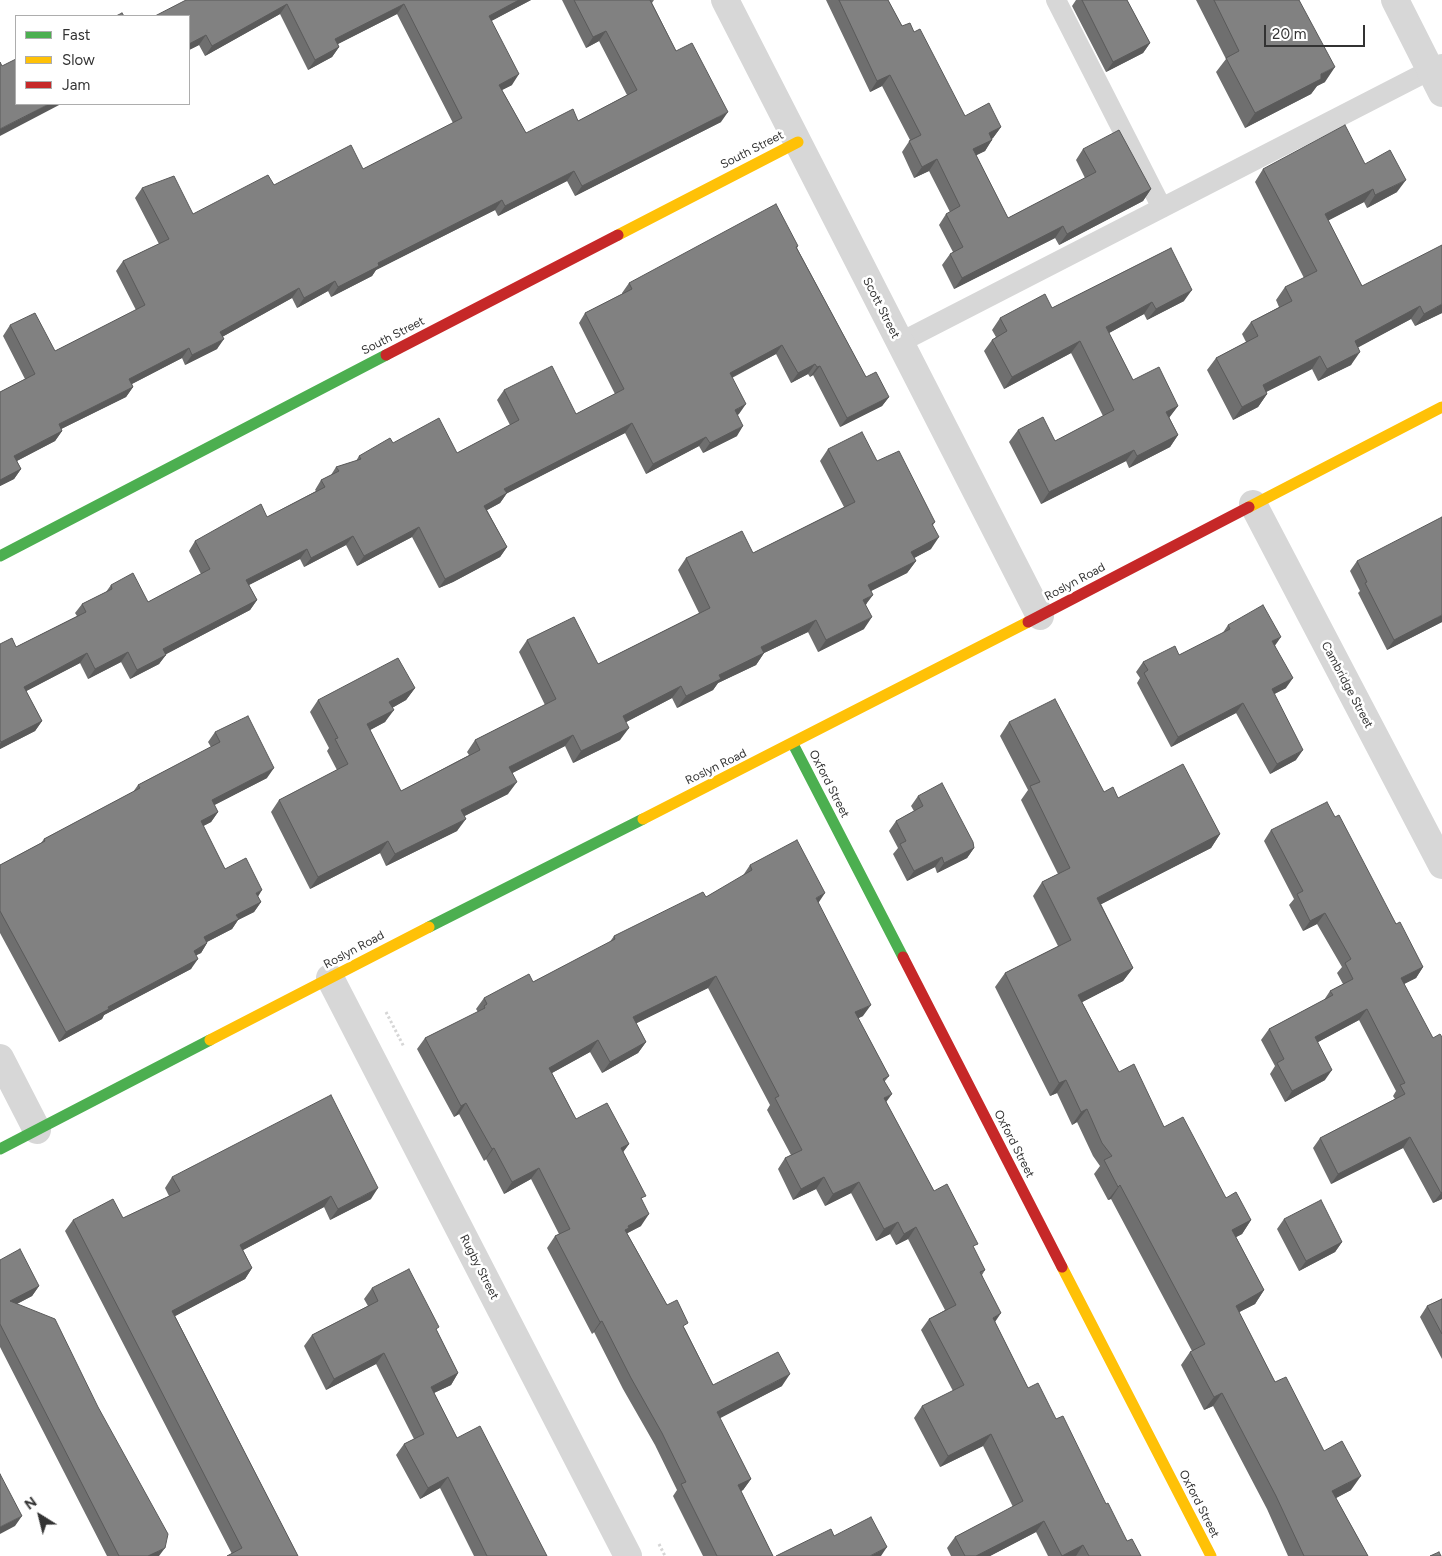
<!DOCTYPE html>
<html>
<head>
<meta charset="utf-8">
<style>
  body { margin:0 }
  #map { position:relative; width:1442px; height:1556px; overflow:hidden; background:#fff; font-family:Figtree,sans-serif }
  canvas { display:block }
  .legend { position:absolute; left:15px; top:15px; width:175px; height:90px; box-sizing:border-box; background:#fff; border:1px solid #adadad; margin:0; padding:6px 9px; list-style:none; font-size:15px; color:#333 }
  .legend li { display:flex; align-items:center; gap:10px; height:25px }
  .legend b { width:25px; border:1px solid #adadad }
  .north { position:absolute; left:15px; top:1491px; width:50px; height:50px; -webkit-text-stroke:4px #fff; paint-order:stroke; rotate:324deg; font-size:14px; font-weight:700; line-height:20px; text-align:center; color:#333 }
  .north::after { content:''; display:block; margin:auto; width:18px; height:22px; background:#333; clip-path:polygon(50% 0,100% 100%,50% 72%,0 100%) }
  .scale { position:absolute; left:1264px; top:25px; width:101px; height:22px; box-sizing:border-box; border:2px solid #333; border-top:0; padding-left:6px; font-size:15px; line-height:18px; white-space:nowrap; color:#333; -webkit-text-stroke:4px #fff; paint-order:stroke }
</style>
</head>
<body>
<div id="map">
<canvas width="1442" height="1556"></canvas>
<ul class="legend">
<li><b style="height:6px;background:#4caf50"></b>Fast</li>
<li><b style="height:6px;background:#ffc107"></b>Slow</li>
<li><b style="height:6px;background:#c62828"></b>Jam</li>
</ul>
<div class="north">N</div>
<div class="scale">20 m</div>
</div>
<script>
const ctx = document.querySelector('canvas').getContext('2d');
ctx.lineJoin = 'round';
const toPath = rows => new Path2D(rows.map(r => 'M' + r).join(''));
function strokePath(path, color, width, dash) { ctx.strokeStyle = color; ctx.lineWidth = width; ctx.lineCap = dash ? 'butt' : 'round'; ctx.setLineDash(dash || []); ctx.stroke(path); }
function fill(path, color) { ctx.fillStyle = color; ctx.fill(path, 'evenodd'); }
function write(font, color, halo, rows, align = 'center') {
  ctx.font = font + ' Figtree,sans-serif'; ctx.lineWidth = 5; ctx.setLineDash([]); ctx.textBaseline = 'middle'; ctx.strokeStyle = halo; ctx.fillStyle = color; for (const [text, x, y, turn = 0] of rows) {
    ctx.save(); ctx.translate(x, y); ctx.rotate((+turn || 0) * Math.PI / 180); ctx.textAlign = isNaN(turn) ? turn : align; if (halo) ctx.strokeText(text, 0, 0); ctx.fillText(text, 0, 0); ctx.restore();
  }
}
strokePath(toPath([
  [386,1012,404,1047],
  [659,1544,665,1556]
]), '#d6d6d6', 3, [2.5, 2.5]);
strokePath(toPath([
  [1056,0,1162,208],
  [899,343,1442,64]
]), '#d7d7d7', 20);
strokePath(toPath([
  [725,0,1040,616],
  [1395,0,1442,93],
  [1253,504,1442,865],
  [330,978,628,1556],
  [0,1058,37,1130]
]), '#d7d7d7', 28);
strokePath(toPath([
  [0,556,386,355],
  [793,744,903,957],
  [429,927,643,819],
  [0,1149,210,1040]
]), '#4caf50', 11);
strokePath(toPath([
  [618,235,798,142],
  [1249,507,1442,407],
  [643,819,1028,622],
  [210,1040,429,927],
  [1062,1267,1211,1556]
]), '#ffc107', 11);
strokePath(toPath([
  [386,355,618,235],
  [1028,622,1249,507],
  [903,957,1062,1267]
]), '#c62828', 11);
fill(toPath([
  [186,0,531,0,491,21,512,85,502,90,526,133,578,121,627,95,599,41,586,48,562,0,654,0,652,3,676,51,721,122,575,196,567,181,498,216,495,210,376,270,372,276,331,297,328,291,297,308,292,298,222,337,217,349,185,365,182,358,132,384,133,387,126,397,61,429,62,431,55,441,17,461,21,469,14,479,0,486,0,392,25,379,3,336,10,325,55,351,136,310,116,271,123,261,159,244,135,198,142,188,193,214,274,185,363,169,453,123,397,14,338,44,339,47,332,57,308,70,280,14,205,56,199,45,189,50,189,16],
  [826,0,888,0,902,26,914,32,965,116,1001,127,992,139,985,151,976,155,1008,218,1085,178,1076,160,1083,149,1151,189,1143,201,1059,245,1055,238,954,289,942,265,950,254,953,252,939,225,946,214,950,212,929,171,914,178,902,152,910,140,882,86,870,92],
  [1076,0,1127,0,1150,43,1143,53,1106,72,1072,6],
  [1196,0,1299,0,1325,82,1317,86,1311,94,1245,128,1216,72,1226,59],
  [1365,164,1397,192,1367,208,1364,202,1328,220,1362,286,1442,313,1415,326,1411,319,1358,347,1351,365,1318,381,1312,369,1266,392,1267,394,1258,407,1233,420,1207,370,1216,358,1246,342,1242,334,1251,322,1279,307,1276,300,1285,287,1304,278,1255,182,1263,169],
  [798,246,797,248,866,377,889,397,882,406,840,427,813,375,810,377,808,374,791,383,776,354,732,378,739,414,737,415,737,436,703,453,699,446,646,474,625,433,507,493,500,503,487,510,507,547,500,557,453,582,439,588,412,537,357,566,346,545,304,567,300,559,249,585,257,600,250,610,166,654,159,664,130,679,121,662,88,679,80,663,26,691,42,721,35,731,0,749,0,644,16,647,77,616,75,613,82,604,106,592,111,585,148,602,201,574,189,551,195,541,267,517,316,491,315,490,321,480,331,475,336,467,356,461,359,456,393,443,457,453,510,425,497,400,504,390,576,414,615,394,579,323,585,313,622,294,622,293,629,283],
  [1171,248,1184,301,1147,320,1144,314,1109,333,1133,380,1178,406,1169,417,1178,435,1170,447,1129,468,1126,461,1041,504,1009,442,1018,430,1055,441,1103,416,1071,353,1004,389,984,351,992,340,996,337,992,330,1000,318,1052,308],
  [828,449,877,461,935,522,933,525,931,549,914,558,916,561,907,573,871,591,866,605,864,629,818,652,808,632,764,653,756,665,718,683,713,690,677,708,672,698,626,722,620,740,573,763,565,746,512,773,508,794,464,816,457,831,386,866,380,853,310,889,271,812,279,800,337,770,327,751,329,748,310,712,318,700,415,688,406,700,392,708,385,722,370,730,401,791,469,755,467,752,475,740,545,705,519,652,527,640,598,664,699,613,678,570,686,558,753,553,844,507,820,461],
  [1357,561,1442,622,1387,650,1358,593,1360,591,1350,571],
  [1228,625,1275,645,1286,688,1274,694,1296,760,1270,774,1236,713,1171,747,1137,683,1140,678,1136,672,1143,662,1179,655,1222,634],
  [1009,722,1104,792,1118,798,1220,834,1211,848,1101,904,1133,968,1123,981,1082,1002,1119,1072,1164,1127,1226,1198,1251,1220,1242,1234,1236,1237,1264,1290,1255,1304,1239,1312,1275,1382,1351,1490,1336,1498,1368,1556,1288,1556,1267,1509,1213,1406,1204,1410,1181,1365,1190,1352,1192,1351,1111,1199,1108,1200,1094,1174,1100,1166,1093,1156,1077,1122,1072,1125,1057,1093,1050,1096,995,987,1005,973,1058,946,1033,896,1042,882,1058,874,1021,800,1028,790,1000,736],
  [215,732,267,778,214,805,218,812,211,822,203,826,225,869,258,897,261,902,254,912,238,920,232,929,207,942,207,943,201,953,196,955,191,969,104,1015,102,1019,59,1042,0,933,0,865,41,843,44,839,133,792,138,785,211,747,208,742],
  [918,796,974,848,967,858,937,873,935,867,907,881,893,854,898,848,889,831,896,821,914,811,911,806],
  [1335,817,1396,924,1423,967,1416,978,1404,984,1442,1199,1433,1203,1403,1148,1331,1184,1313,1148,1320,1138,1395,1099,1393,1096,1396,1091,1359,1020,1318,1042,1325,1080,1285,1102,1270,1074,1275,1066,1261,1040,1269,1029,1324,1000,1330,991,1343,984,1337,973,1342,967,1317,924,1303,931,1289,905,1294,899,1264,841,1271,830],
  [750,865,818,902,863,1016,858,1018,889,1076,885,1081,886,1102,934,1191,974,1249,985,1270,982,1275,995,1322,1028,1388,1056,1419,1127,1541,1141,1556,1048,1556,1036,1532,990,1556,951,1556,947,1548,955,1537,1013,1507,983,1446,940,1467,914,1418,922,1406,953,1391,921,1330,929,1319,945,1310,908,1239,896,1245,890,1234,876,1241,851,1193,825,1206,816,1189,793,1200,778,1169,785,1158,791,1155,767,1110,770,1105,708,988,636,1023,646,1042,638,1053,602,1073,590,1052,552,1073,576,1119,629,1144,623,1152,642,1201,641,1226,627,1233,667,1305,685,1329,713,1385,782,1386,719,1418,751,1479,743,1490,741,1491,773,1556,703,1556,673,1496,677,1490,655,1445,623,1389,594,1332,592,1334,547,1248,555,1236,559,1234,531,1179,504,1194,486,1159,484,1161,459,1114,454,1117,417,1049,425,1038,478,1012,476,1009,484,998,533,982,609,943,614,936,706,897,742,877],
  [172,1177,371,1199,330,1220,324,1207,243,1250,252,1268,245,1279,175,1316,298,1556,232,1554,65,1231,73,1220,123,1218,169,1196,165,1188],
  [1284,1219,1342,1242,1335,1252,1299,1271,1277,1229],
  [0,1260,39,1286,32,1296,17,1304,159,1556,107,1556,0,1347],
  [372,1288,437,1331,458,1373,451,1385,434,1393,457,1438,547,1556,474,1556,440,1488,420,1499,396,1455,404,1444,414,1439,376,1364,326,1390,304,1346,312,1335,368,1306,364,1299],
  [1442,1299,1442,1359,1420,1317,1427,1306]
]), '#6f6f6f');
fill(toPath([
  [519,0,531,0,482,26,489,16],
  [287,4,280,14,205,56,212,46],
  [404,4,397,14,328,49,335,39],
  [606,31,599,41,586,48,593,37],
  [206,35,199,45,189,50,189,44],
  [1150,43,1143,53,1106,72,1113,62],
  [339,47,332,57,308,70,315,60],
  [1335,67,1325,82,1317,86,1311,94,1245,128,1255,113,1321,74],
  [519,74,512,85,492,95,499,85],
  [890,75,882,86,870,92,877,81],
  [49,104,61,104,0,136,0,129],
  [728,112,721,122,575,196,582,186],
  [1001,127,993,138,981,144,989,133],
  [992,140,985,151,965,161,973,149],
  [937,159,929,171,914,178,922,167],
  [574,171,567,181,498,216,505,206],
  [1406,180,1397,192,1367,208,1375,195],
  [1151,189,1143,201,1059,245,1067,234],
  [1373,189,1364,202,1316,227,1325,214],
  [502,200,495,210,376,270,372,276,331,297,338,287,378,263],
  [1063,226,1055,238,954,289,962,278],
  [335,281,328,291,297,308,304,298],
  [299,288,292,298,213,342,220,332],
  [1192,290,1184,301,1147,320,1156,309],
  [1152,302,1144,314,1098,339,1106,327],
  [1442,304,1442,313,1415,326,1424,314],
  [1420,306,1411,319,1346,354,1355,341],
  [224,339,217,349,185,365,192,355],
  [1080,341,1071,353,1004,389,1012,377],
  [782,345,776,354,723,382,730,373],
  [189,348,182,358,122,389,129,379],
  [1360,352,1351,365,1318,381,1327,369],
  [1320,356,1312,369,1254,398,1263,385],
  [815,364,808,374,791,383,798,373],
  [820,366,813,375,810,377,817,367],
  [133,387,126,397,51,434,59,424],
  [1267,394,1258,407,1233,420,1242,407],
  [889,397,882,406,840,427,847,418],
  [746,404,739,414,728,420,735,410],
  [1178,406,1169,418,1166,412],
  [632,423,625,433,498,498,504,489],
  [743,426,737,436,703,453,710,443],
  [62,431,55,441,7,466,14,456],
  [1178,435,1170,447,1129,468,1137,456],
  [706,437,699,446,646,474,653,464],
  [1134,450,1126,461,1041,504,1049,492],
  [21,469,14,479,0,486,0,480],
  [507,493,500,503,478,515,484,506],
  [419,527,412,537,357,566,364,556],
  [353,536,346,545,304,567,311,558],
  [939,537,931,549,903,564,911,552],
  [507,547,500,557,453,582,439,588,445,579],
  [307,549,300,559,239,590,246,580],
  [916,561,907,573,859,597,868,585],
  [873,595,864,607,863,600],
  [257,600,250,610,157,659,163,649],
  [1442,615,1442,622,1387,650,1394,640],
  [872,617,864,629,818,652,826,640],
  [816,620,808,632,764,653,756,665,718,683,713,690,677,708,686,696,761,647],
  [1281,637,1274,647,1272,641],
  [128,652,121,662,88,679,95,669],
  [87,653,80,663,17,696,24,687],
  [166,655,159,664,130,679,137,670],
  [1293,678,1286,688,1265,699,1272,689],
  [681,686,672,698,615,728,623,716],
  [415,688,406,700,381,714,389,702],
  [1243,703,1236,713,1171,747,1178,737],
  [394,710,385,722,359,736,367,724],
  [42,721,35,731,0,749,0,744,1,742],
  [629,728,620,740,573,763,581,751],
  [573,735,565,746,501,779,509,767],
  [1303,750,1296,760,1270,774,1277,764],
  [274,768,267,778,205,810,212,800],
  [517,782,508,794,453,822,461,810],
  [218,812,211,822,194,831,201,821],
  [466,819,457,831,386,866,395,854],
  [1220,834,1211,848,1088,911,1097,898],
  [388,841,380,853,310,889,318,877],
  [974,848,967,858,937,873,944,863],
  [942,857,935,867,907,881,914,871],
  [262,890,256,900,256,893],
  [825,893,817,905,816,898],
  [261,902,254,912,238,920,232,929,197,947,204,937,236,915],
  [1325,913,1317,924,1303,931,1310,921],
  [207,943,201,953,187,960,194,951],
  [198,959,191,969,104,1015,102,1019,59,1042,66,1032,108,1007],
  [1423,967,1416,978,1394,989,1401,978],
  [1133,968,1123,981,1069,1009,1078,995],
  [716,976,708,988,625,1029,633,1017],
  [871,1005,863,1016,847,1024,855,1012],
  [1367,1009,1359,1020,1307,1048,1315,1037],
  [598,1040,590,1052,541,1079,549,1068],
  [646,1042,638,1053,602,1073,610,1062],
  [1332,1070,1325,1080,1285,1102,1292,1091],
  [1066,1080,1057,1093,1050,1096,1059,1083],
  [892,1094,884,1105,884,1098],
  [466,1103,459,1114,454,1117,461,1106],
  [1087,1109,1077,1122,1072,1125,1081,1112],
  [1410,1137,1403,1148,1331,1184,1338,1174],
  [629,1144,621,1155,621,1148],
  [494,1148,486,1159,484,1161,492,1149],
  [539,1168,531,1179,504,1194,512,1182],
  [824,1177,816,1189,793,1200,801,1189],
  [859,1182,851,1193,825,1206,833,1194],
  [1120,1185,1111,1199,1108,1200,1118,1187],
  [378,1188,371,1199,330,1220,338,1209],
  [1442,1192,1442,1199,1433,1203,1441,1193],
  [331,1196,324,1207,232,1256,240,1245],
  [649,1214,641,1226,624,1235,617,1241,628,1226],
  [1251,1220,1242,1234,1223,1244,1232,1230],
  [898,1222,890,1234,876,1241,884,1229],
  [916,1227,908,1239,896,1245,904,1234],
  [1342,1242,1335,1252,1299,1271,1306,1261],
  [252,1268,245,1279,164,1322,172,1311],
  [39,1286,32,1296,3,1311,10,1301],
  [1264,1290,1255,1304,1226,1319,1236,1306],
  [1001,1313,993,1325,993,1318],
  [602,1321,594,1332,592,1334,600,1322],
  [384,1353,376,1364,326,1390,334,1379],
  [458,1373,451,1385,423,1398,431,1387],
  [790,1374,782,1386,709,1424,717,1412],
  [1222,1393,1213,1406,1204,1410,1214,1397],
  [991,1434,983,1446,940,1467,948,1456],
  [1361,1476,1351,1490,1323,1505,1332,1491],
  [448,1477,440,1488,420,1499,428,1488],
  [751,1479,743,1490,731,1496,738,1485],
  [22,1516,15,1526,0,1534,0,1527],
  [1044,1521,1036,1532,990,1556,976,1556],
  [1083,1545,1076,1556,1062,1556],
  [887,1547,881,1556,870,1556],
  [165,1548,159,1556,148,1556]
]), '#5a5a5a');
const building = toPath([
  [186,0,519,0,489,16,519,74,499,85,526,133,573,109,578,121,637,90,606,31,593,37,574,0,650,0,676,51,692,43,728,112,582,186,574,171,505,206,502,200,378,263,379,266,338,287,335,281,304,298,299,288,220,332,224,339,192,355,189,348,129,379,133,387,59,424,62,431,14,456,21,469,0,480,0,392,35,374,10,325,35,313,55,351,145,305,123,261,169,239,142,188,174,176,193,214,268,175,274,185,351,145,363,169,462,118,404,4,335,39,339,47,315,60,287,4,212,46,206,35,189,44,189,16,155,16,186,0],
  [839,0,888,0,902,26,910,23,914,32,920,29,965,116,989,103,1001,127,989,133,992,140,973,149,1008,218,1096,172,1083,149,1119,130,1151,189,1067,234,1063,226,962,278,950,254,963,247,946,214,960,206,937,159,922,167,909,141,921,135,890,75,877,81,839,0],
  [1082,0,1127,0,1150,43,1113,62,1082,0],
  [1214,0,1299,0,1335,67,1321,74,1321,79,1255,113,1226,58,1239,51,1214,0],
  [122,13,124,16,116,16,122,13],
  [16,59,16,104,49,104,0,129,0,62,2,66,16,59],
  [1345,125,1365,164,1390,150,1406,180,1375,195,1373,189,1325,214,1362,286,1442,245,1442,304,1424,314,1420,306,1355,341,1360,352,1327,369,1320,356,1263,385,1267,394,1242,407,1216,358,1258,336,1251,322,1292,301,1285,287,1317,271,1263,169,1345,125],
  [776,204,798,246,796,247,866,377,876,372,889,397,847,418,820,366,817,367,815,364,798,373,782,345,730,373,746,404,735,410,743,426,710,443,706,437,653,464,632,423,504,489,507,493,484,506,507,547,459,572,445,579,419,527,364,556,353,536,311,558,307,549,246,580,257,600,163,649,166,655,137,670,128,652,95,669,87,653,24,687,42,721,1,742,0,740,0,644,12,638,16,647,86,612,82,604,112,589,111,585,133,573,148,602,210,569,195,541,261,504,267,517,325,487,321,480,339,471,336,467,361,459,359,456,390,438,393,443,439,418,457,453,519,420,504,390,552,366,576,414,624,389,585,313,632,289,629,283,776,204],
  [1171,248,1192,290,1156,309,1152,302,1106,327,1133,380,1159,367,1178,406,1166,412,1178,435,1137,456,1134,450,1049,492,1018,430,1043,417,1055,441,1114,410,1080,341,1012,377,992,340,1007,331,1000,318,1045,294,1052,308,1171,248],
  [862,432,877,461,899,451,935,522,932,524,939,537,911,552,916,561,868,585,873,595,863,600,872,617,826,640,816,620,761,647,764,653,719,675,721,679,686,696,681,686,623,716,629,728,581,751,573,735,509,767,517,782,461,810,466,819,395,854,388,841,318,877,279,800,348,764,335,739,338,738,318,700,398,658,415,688,389,702,394,710,367,724,401,791,480,750,475,740,556,699,527,640,574,617,598,664,710,608,686,558,742,531,753,553,855,502,828,449,862,432],
  [1442,517,1442,615,1394,640,1365,583,1367,582,1357,561,1442,517],
  [1263,605,1281,637,1272,641,1293,678,1272,689,1303,750,1277,764,1243,703,1178,737,1144,673,1148,670,1143,662,1175,646,1179,655,1230,629,1228,625,1263,605],
  [1055,699,1104,792,1113,787,1118,798,1183,764,1220,834,1097,898,1133,968,1078,995,1119,1072,1134,1064,1164,1127,1183,1117,1226,1198,1236,1192,1251,1220,1232,1230,1264,1290,1236,1306,1275,1382,1286,1377,1324,1451,1342,1441,1361,1476,1332,1491,1368,1556,1304,1556,1276,1496,1222,1393,1214,1397,1190,1352,1205,1344,1120,1185,1118,1187,1104,1160,1112,1156,1102,1143,1087,1109,1081,1112,1066,1080,1059,1083,1005,973,1071,940,1042,882,1070,868,1030,786,1040,782,1009,722,1055,699],
  [248,716,274,768,212,800,218,812,201,821,225,869,246,858,262,890,256,893,261,902,236,915,239,919,204,937,207,943,194,951,198,959,108,1007,109,1009,66,1032,0,911,0,865,45,841,44,839,140,788,138,785,220,742,215,732,248,716],
  [942,783,973,842,974,848,944,863,942,857,914,871,900,844,906,841,896,821,923,806,918,796,942,783],
  [1327,802,1335,817,1339,815,1396,924,1400,922,1423,967,1401,978,1433,1038,1440,1034,1442,1037,1442,1192,1441,1193,1410,1137,1338,1174,1320,1138,1405,1094,1400,1085,1405,1083,1367,1009,1315,1037,1332,1070,1292,1091,1277,1063,1284,1059,1269,1029,1333,995,1330,991,1353,979,1345,963,1351,959,1325,913,1310,921,1297,894,1303,891,1271,830,1327,802],
  [797,840,825,893,816,898,871,1005,855,1012,889,1076,883,1079,892,1094,884,1098,934,1191,947,1184,978,1244,973,1246,985,1270,980,1272,1001,1313,993,1318,1028,1388,1038,1383,1056,1419,1063,1416,1106,1504,1108,1503,1127,1541,1132,1539,1141,1556,1089,1556,1083,1545,1062,1556,1044,1521,976,1556,965,1556,955,1537,1023,1501,991,1434,948,1456,922,1406,964,1385,929,1319,956,1305,916,1227,904,1234,898,1222,884,1229,859,1182,833,1194,824,1177,801,1189,785,1158,802,1150,775,1098,779,1096,716,976,633,1017,646,1042,610,1062,598,1040,549,1068,576,1119,607,1103,629,1144,621,1148,646,1196,641,1198,649,1214,628,1226,629,1228,625,1230,667,1305,677,1300,688,1323,683,1326,713,1385,778,1352,790,1374,717,1412,751,1479,738,1485,773,1556,717,1556,681,1484,686,1482,662,1433,631,1378,602,1321,600,1322,555,1236,570,1229,539,1168,512,1182,494,1148,492,1149,466,1103,461,1106,425,1038,485,1008,484,1006,487,1004,484,998,529,974,533,982,615,939,614,936,703,892,706,897,752,870,750,865,797,840],
  [331,1095,378,1188,338,1209,331,1196,240,1245,252,1268,172,1311,298,1556,227,1556,242,1548,73,1220,113,1199,123,1218,180,1191,172,1177,331,1095],
  [1321,1200,1342,1242,1306,1261,1284,1219,1321,1200],
  [20,1249,39,1286,10,1301,55,1319,98,1407,168,1534,165,1548,148,1556,119,1556,0,1324,0,1260,20,1249],
  [409,1269,439,1327,436,1329,458,1373,431,1387,457,1438,480,1426,547,1556,487,1556,448,1477,428,1488,404,1444,424,1434,384,1353,334,1379,312,1335,378,1301,372,1288,409,1269],
  [1442,1299,1442,1334,1427,1306,1442,1299],
  [0,1474,22,1516,0,1527,0,1474],
  [871,1517,887,1547,870,1556,776,1556,831,1529,834,1536,871,1517],
  [1439,1552,1441,1556,1430,1556,1439,1552]
]);
fill(building, '#818181');
strokePath(building, '#5a5a5a', 1);
write('12px', '#333', '#fff', [
  ["South Street",752,150,-27],
  ["Scott Street",881,308,63],
  ["South Street",393,336,-27],
  ["Roslyn Road",1075,582,-28],
  ["Cambridge Street",1347,685,62],
  ["Roslyn Road",716,767,-26],
  ["Oxford Street",829,784,63],
  ["Roslyn Road",354,950,-28],
  ["Oxford Street",1014,1144,63],
  ["Rugby Street",479,1267,63],
  ["Oxford Street",1199,1504,63]
]);
</script>
</body>
</html>
